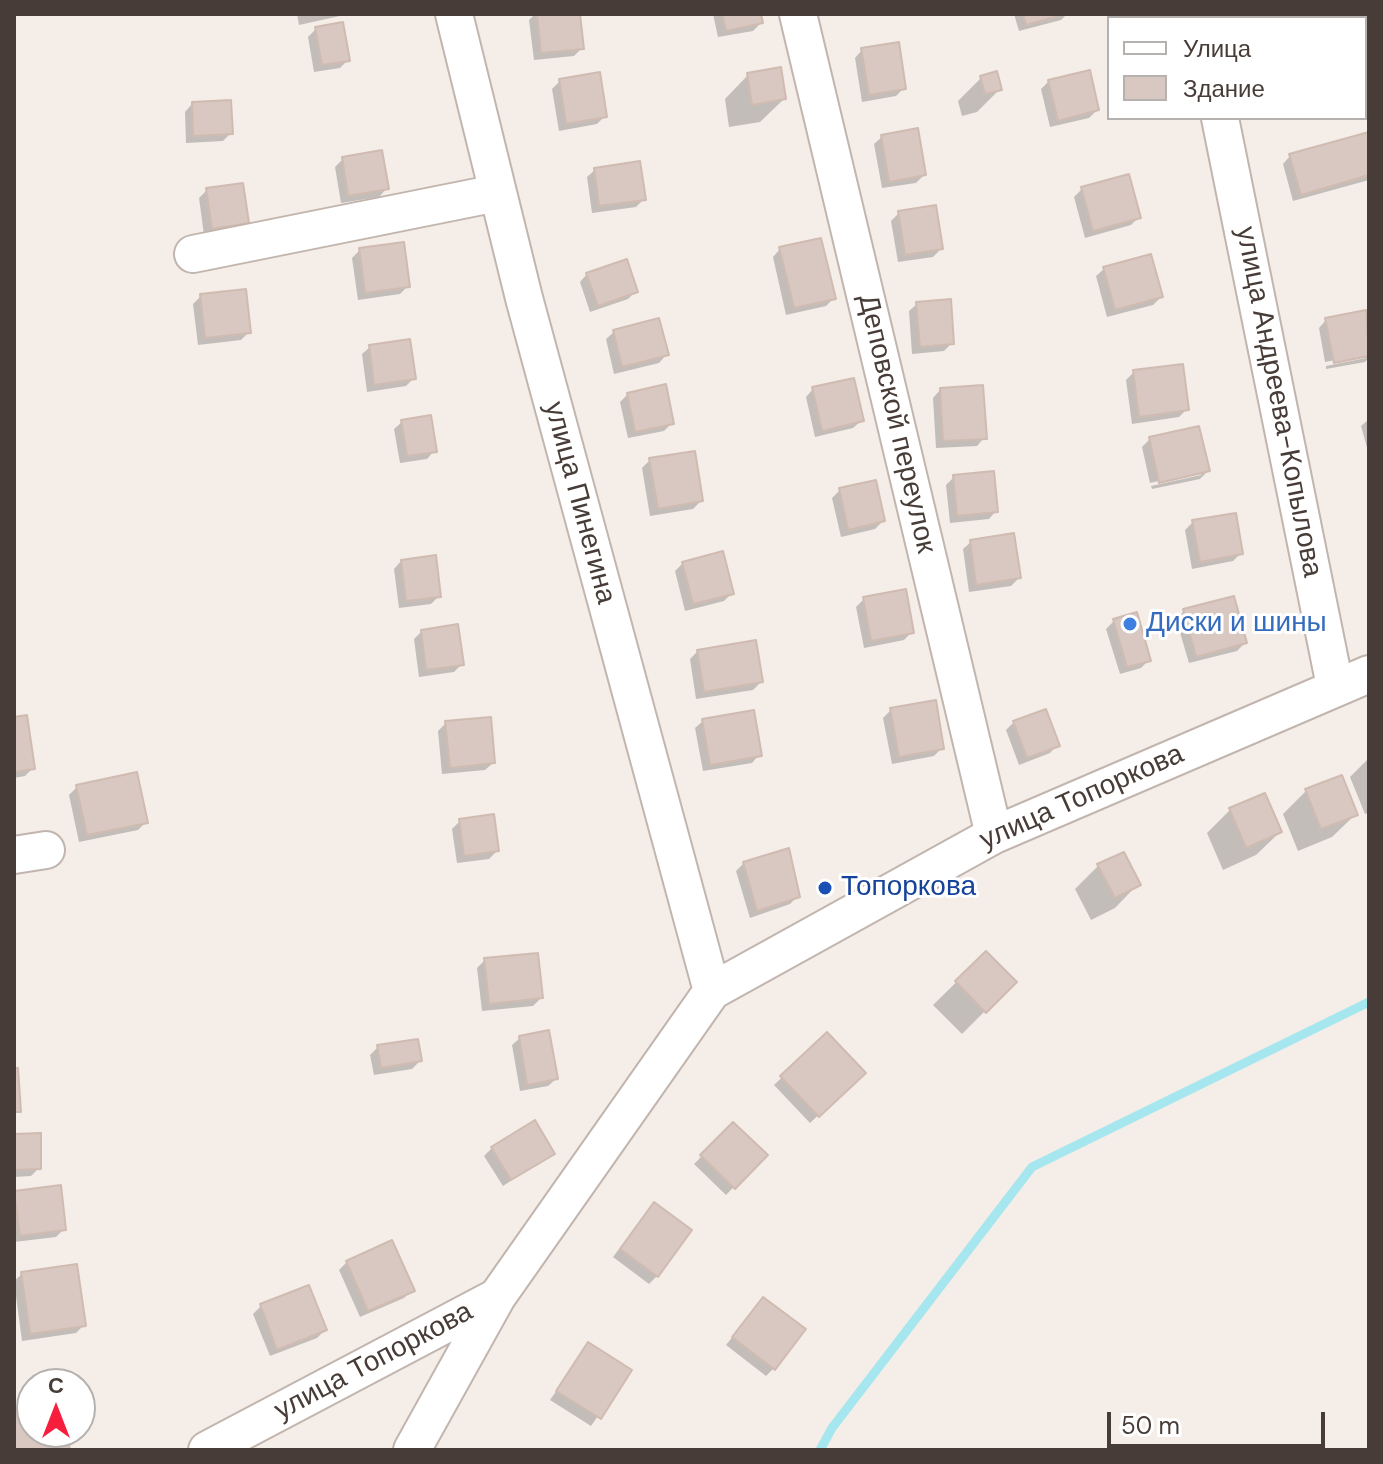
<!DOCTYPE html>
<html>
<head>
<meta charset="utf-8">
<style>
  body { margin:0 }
  #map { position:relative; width:1383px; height:1464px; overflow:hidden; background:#f4ede8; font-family:"DM Sans",sans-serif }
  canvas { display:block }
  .frame { position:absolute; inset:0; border:16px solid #473c37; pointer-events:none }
  .legend { position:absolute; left:1107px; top:16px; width:260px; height:104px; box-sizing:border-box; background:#fff; border:2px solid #b5b1af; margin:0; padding:10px 14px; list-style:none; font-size:24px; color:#473c37 }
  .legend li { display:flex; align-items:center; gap:16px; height:40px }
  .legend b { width:40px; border:2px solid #b5b1af }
  .north { position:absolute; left:16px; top:1368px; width:80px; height:80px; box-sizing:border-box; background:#fff; border:2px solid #b5b1af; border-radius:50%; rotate:0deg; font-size:22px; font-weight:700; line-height:32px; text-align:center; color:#473c37 }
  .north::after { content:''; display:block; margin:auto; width:28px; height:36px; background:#f61d3d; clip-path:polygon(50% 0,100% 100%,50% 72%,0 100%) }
  .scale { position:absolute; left:1107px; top:1412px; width:218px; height:36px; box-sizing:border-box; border:4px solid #473c37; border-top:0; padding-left:10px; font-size:24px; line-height:28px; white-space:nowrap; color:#473c37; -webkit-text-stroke:6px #fff; paint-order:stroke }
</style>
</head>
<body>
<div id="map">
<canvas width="1383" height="1464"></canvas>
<div class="frame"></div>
<ul class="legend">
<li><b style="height:10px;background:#fff"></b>Улица</li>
<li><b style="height:22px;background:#d8c8c1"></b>Здание</li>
</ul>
<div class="north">С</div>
<div class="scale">50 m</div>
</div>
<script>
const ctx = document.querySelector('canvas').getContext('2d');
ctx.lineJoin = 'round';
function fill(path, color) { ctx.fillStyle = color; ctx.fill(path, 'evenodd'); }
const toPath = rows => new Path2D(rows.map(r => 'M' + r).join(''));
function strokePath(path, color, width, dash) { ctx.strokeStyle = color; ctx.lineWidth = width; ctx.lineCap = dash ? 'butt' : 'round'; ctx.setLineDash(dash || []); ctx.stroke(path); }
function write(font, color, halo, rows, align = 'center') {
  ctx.font = font + ' "DM Sans",sans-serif'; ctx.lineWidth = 6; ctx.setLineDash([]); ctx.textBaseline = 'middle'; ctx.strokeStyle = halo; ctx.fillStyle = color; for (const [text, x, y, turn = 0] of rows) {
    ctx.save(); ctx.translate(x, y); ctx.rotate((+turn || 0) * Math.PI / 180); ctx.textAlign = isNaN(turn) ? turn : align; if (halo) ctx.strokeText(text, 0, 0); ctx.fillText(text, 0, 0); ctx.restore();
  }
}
fill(toPath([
  [297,14,349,14,299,25],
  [535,14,578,14,582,48,574,56,534,60,529,20],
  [713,14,759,14,761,23,753,31,718,37],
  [1014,14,1067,14,1061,20,1019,31],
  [1237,14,1305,14,1306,18,1238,18],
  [316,29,348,60,340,68,314,72,308,37],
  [862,50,904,88,896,96,862,102,855,58],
  [748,75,784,99,760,122,729,127,725,99],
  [981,78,1000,89,977,112,962,116,958,101],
  [560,81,605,116,597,124,559,131,552,89],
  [1049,81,1097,110,1089,118,1050,127,1041,89],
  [192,104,231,133,223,141,186,143,185,112],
  [1369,134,1369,180,1293,201,1283,164,1290,156],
  [882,137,924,175,916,183,882,188,874,144],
  [343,159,386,189,379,197,341,203,335,167],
  [595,170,644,199,636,207,592,213,587,177],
  [1082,189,1139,217,1131,225,1085,238,1074,197],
  [207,190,247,223,239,230,204,235,199,198],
  [899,213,941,249,933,257,898,262,891,221],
  [780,249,834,298,826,306,786,315,773,257],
  [360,250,408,286,400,294,358,300,352,258],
  [1104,269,1161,297,1153,305,1107,317,1096,276],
  [587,274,636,291,628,299,590,312,580,282],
  [201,296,249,332,241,340,198,345,193,304],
  [917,304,952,343,944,351,912,354,909,311],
  [1365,313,1369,358,1365,362,1326,369,1326,366,1366,358,1366,354,1325,362,1319,328,1326,320],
  [614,332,666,355,659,363,614,374,606,339],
  [370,347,414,378,406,386,367,392,362,354],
  [1134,372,1187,409,1179,417,1132,424,1126,380],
  [813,389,861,421,853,428,815,437,806,397],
  [940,390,984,438,977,446,936,448,933,398],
  [628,394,672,423,664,431,628,438,620,402],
  [1369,419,1369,455,1361,426],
  [402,422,434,451,427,459,400,463,394,429],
  [1150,439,1208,471,1200,479,1152,489,1151,486,1201,475,1201,471,1150,483,1142,447],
  [650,460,701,501,693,509,650,516,642,468],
  [954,477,996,511,989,519,950,523,946,485],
  [840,490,883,521,875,529,841,537,832,498],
  [1193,522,1241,553,1233,561,1192,569,1185,530],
  [971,542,1019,578,1011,586,969,592,963,549],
  [401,561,439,596,431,604,399,608,394,569],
  [683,563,732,593,724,601,685,611,675,571],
  [864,599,912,632,904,640,864,648,856,607],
  [1184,611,1245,643,1237,651,1189,663,1176,619],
  [1114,621,1149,660,1141,668,1120,674,1106,629],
  [421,632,462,664,454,672,419,677,414,639],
  [698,651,761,682,753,690,696,699,690,659],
  [891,710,942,748,934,756,892,764,883,718],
  [14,719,33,768,25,776,14,778],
  [703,721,759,755,752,763,703,771,695,728],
  [1014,722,1057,745,1050,753,1019,765,1006,730],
  [446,723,493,763,485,770,442,774,438,731],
  [1369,758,1369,813,1365,814,1350,777],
  [77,787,146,822,138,830,79,842,69,795],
  [1306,791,1356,814,1332,837,1298,851,1283,814],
  [1230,810,1280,832,1256,855,1223,870,1207,833],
  [460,821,497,851,489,859,457,863,452,829],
  [744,863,798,896,790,904,750,918,736,871],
  [1098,866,1138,884,1115,908,1091,920,1075,889],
  [986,953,1014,982,962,1034,933,1005],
  [485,960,541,998,533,1006,482,1011,477,968],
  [827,1035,863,1073,810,1123,774,1085],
  [520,1038,556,1079,548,1086,520,1091,512,1045],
  [378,1047,420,1061,412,1069,374,1075,370,1055],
  [733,1125,765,1155,726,1195,694,1164],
  [14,1136,39,1168,31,1176,14,1177],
  [492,1148,553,1153,503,1186,484,1156],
  [15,1193,64,1229,56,1237,14,1242],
  [646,1213,657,1276,649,1284,613,1257],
  [347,1262,412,1290,404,1298,360,1317,339,1270],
  [22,1274,84,1325,76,1333,22,1341,14,1281],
  [308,1288,325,1330,317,1338,270,1356,253,1314,261,1306],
  [763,1299,774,1368,766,1376,726,1345],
  [588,1345,629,1371,591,1426,550,1400],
  [32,1409,32,1432,63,1432,66,1450,14,1450,14,1414]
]), '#0003');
strokePath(toPath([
  [820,1450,832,1428,1032,1167,1369,1002]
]), '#a6e7ef', 9);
const building = toPath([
  [537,14,580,14,584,49,541,53,537,14],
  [722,14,761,14,763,23,726,31,722,14],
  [1023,14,1066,14,1026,25,1023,14],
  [1246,14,1307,14,1308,18,1247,18,1246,14],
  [343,22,350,61,322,65,315,27,343,22],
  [899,42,906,89,869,95,861,48,899,42],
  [781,67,786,99,752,105,747,73,781,67],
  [1090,70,1099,110,1058,121,1048,80,1090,70],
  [997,71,1002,90,985,94,980,76,997,71],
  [600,72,607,117,566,124,559,79,600,72],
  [231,100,233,134,193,136,192,102,231,100],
  [918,128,926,175,889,182,881,135,918,128],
  [1369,132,1369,175,1301,195,1289,154,1369,132],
  [382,150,389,189,348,196,342,157,382,150],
  [640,161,646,200,599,206,594,168,640,161],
  [1129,174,1141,218,1093,231,1081,187,1129,174],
  [243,183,249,223,212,229,206,188,243,183],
  [936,205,943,249,905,255,898,211,936,205],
  [821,238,836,299,794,308,779,247,821,238],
  [404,242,410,287,365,293,359,248,404,242],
  [1151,254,1163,297,1115,310,1103,267,1151,254],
  [627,259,638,292,598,306,586,273,627,259],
  [246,289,251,333,205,338,200,294,246,289],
  [951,299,954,344,920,347,916,302,951,299],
  [1366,310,1369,356,1334,363,1325,318,1366,310],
  [659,318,669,355,622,367,613,330,659,318],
  [410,339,416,379,374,385,369,345,410,339],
  [1183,364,1189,410,1139,417,1133,370,1183,364],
  [854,378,864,421,822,431,812,387,854,378],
  [666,384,674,424,635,432,627,393,666,384],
  [983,385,987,439,943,441,940,388,983,385],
  [431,415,437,452,407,456,401,420,431,415],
  [1199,426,1210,471,1159,483,1149,437,1199,426],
  [695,451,703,501,658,509,649,458,695,451],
  [994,471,998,512,957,516,953,475,994,471],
  [876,480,885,521,848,530,839,488,876,480],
  [1236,513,1243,554,1200,562,1192,520,1236,513],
  [1014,533,1021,578,976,585,970,540,1014,533],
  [723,551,734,594,693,604,682,562,723,551],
  [436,555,441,597,406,601,401,560,436,555],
  [906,589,914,633,871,641,863,597,906,589],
  [1234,596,1247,643,1196,657,1183,609,1234,596],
  [1137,612,1151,661,1127,667,1113,619,1137,612],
  [458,624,464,665,426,670,421,630,458,624],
  [756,640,763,682,704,692,697,650,756,640],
  [936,700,944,749,899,757,890,708,936,700],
  [1046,709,1060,746,1027,758,1013,721,1046,709],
  [754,710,762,756,710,765,702,719,754,710],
  [27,715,35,769,14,772,14,717,27,715],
  [491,717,495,763,450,768,445,721,491,717],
  [137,772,148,823,87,835,76,785,137,772],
  [1342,775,1358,815,1321,829,1305,789,1342,775],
  [1265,793,1282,832,1246,848,1229,808,1265,793],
  [494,814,499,851,464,856,459,819,494,814],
  [789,848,800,897,757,911,743,862,789,848],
  [1124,852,1141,885,1115,898,1097,864,1124,852],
  [986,951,1017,982,986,1013,955,981,986,951],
  [538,953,543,998,489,1004,484,958,538,953],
  [549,1030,558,1079,527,1085,519,1036,549,1030],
  [827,1032,866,1073,819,1117,780,1076,827,1032],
  [418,1039,422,1061,381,1068,377,1045,418,1039],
  [14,1068,18,1068,21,1112,14,1112,14,1068],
  [535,1120,555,1154,511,1180,491,1147,535,1120],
  [733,1122,768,1155,735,1189,700,1155,733,1122],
  [41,1133,41,1169,14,1170,14,1134,41,1133],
  [61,1185,66,1230,20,1236,14,1191,61,1185],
  [654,1202,692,1230,658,1277,620,1249,654,1202],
  [392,1240,415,1291,368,1311,346,1261,392,1240],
  [77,1264,86,1326,30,1334,21,1272,77,1264],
  [309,1285,327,1330,277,1350,260,1304,309,1285],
  [763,1297,806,1329,775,1370,732,1337,763,1297],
  [588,1342,632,1370,601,1419,556,1391,588,1342],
  [32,1407,32,1432,65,1432,70,1449,15,1450,14,1412,32,1407]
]);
fill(building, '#d8c8c1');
strokePath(building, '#d0bbb1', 2);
const minor = toPath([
  [454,14,524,298,712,991],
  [798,14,994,835],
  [1199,14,1200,18],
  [1365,61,1369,60],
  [1220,118,1335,686],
  [193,254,497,193],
  [14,855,46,850],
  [207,1450,497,1297],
  [412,1450,497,1297,712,991,994,835,1369,674]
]);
strokePath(minor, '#c2b5ae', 40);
strokePath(minor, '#fff', 36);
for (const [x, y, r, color] of [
  [1130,624,8,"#3f7fe0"],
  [825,888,8,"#1a4fb4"]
]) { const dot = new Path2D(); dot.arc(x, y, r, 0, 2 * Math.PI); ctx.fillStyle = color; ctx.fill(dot); strokePath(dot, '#fff', 3); }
write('28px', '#473c37', '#fff', [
  ["улица Андреева-Копылова",1278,402,79],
  ["Деповской переулок",896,424,77],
  ["улица Пинегина",579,503,75],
  ["улица Топоркова",1082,798,-24],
  ["улица Топоркова",374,1362,-28]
]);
write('28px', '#366cbe', '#fff', [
  ["Диски и шины",1146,624]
], 'left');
write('28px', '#164399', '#fff', [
  ["Топоркова",841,888]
], 'left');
</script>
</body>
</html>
